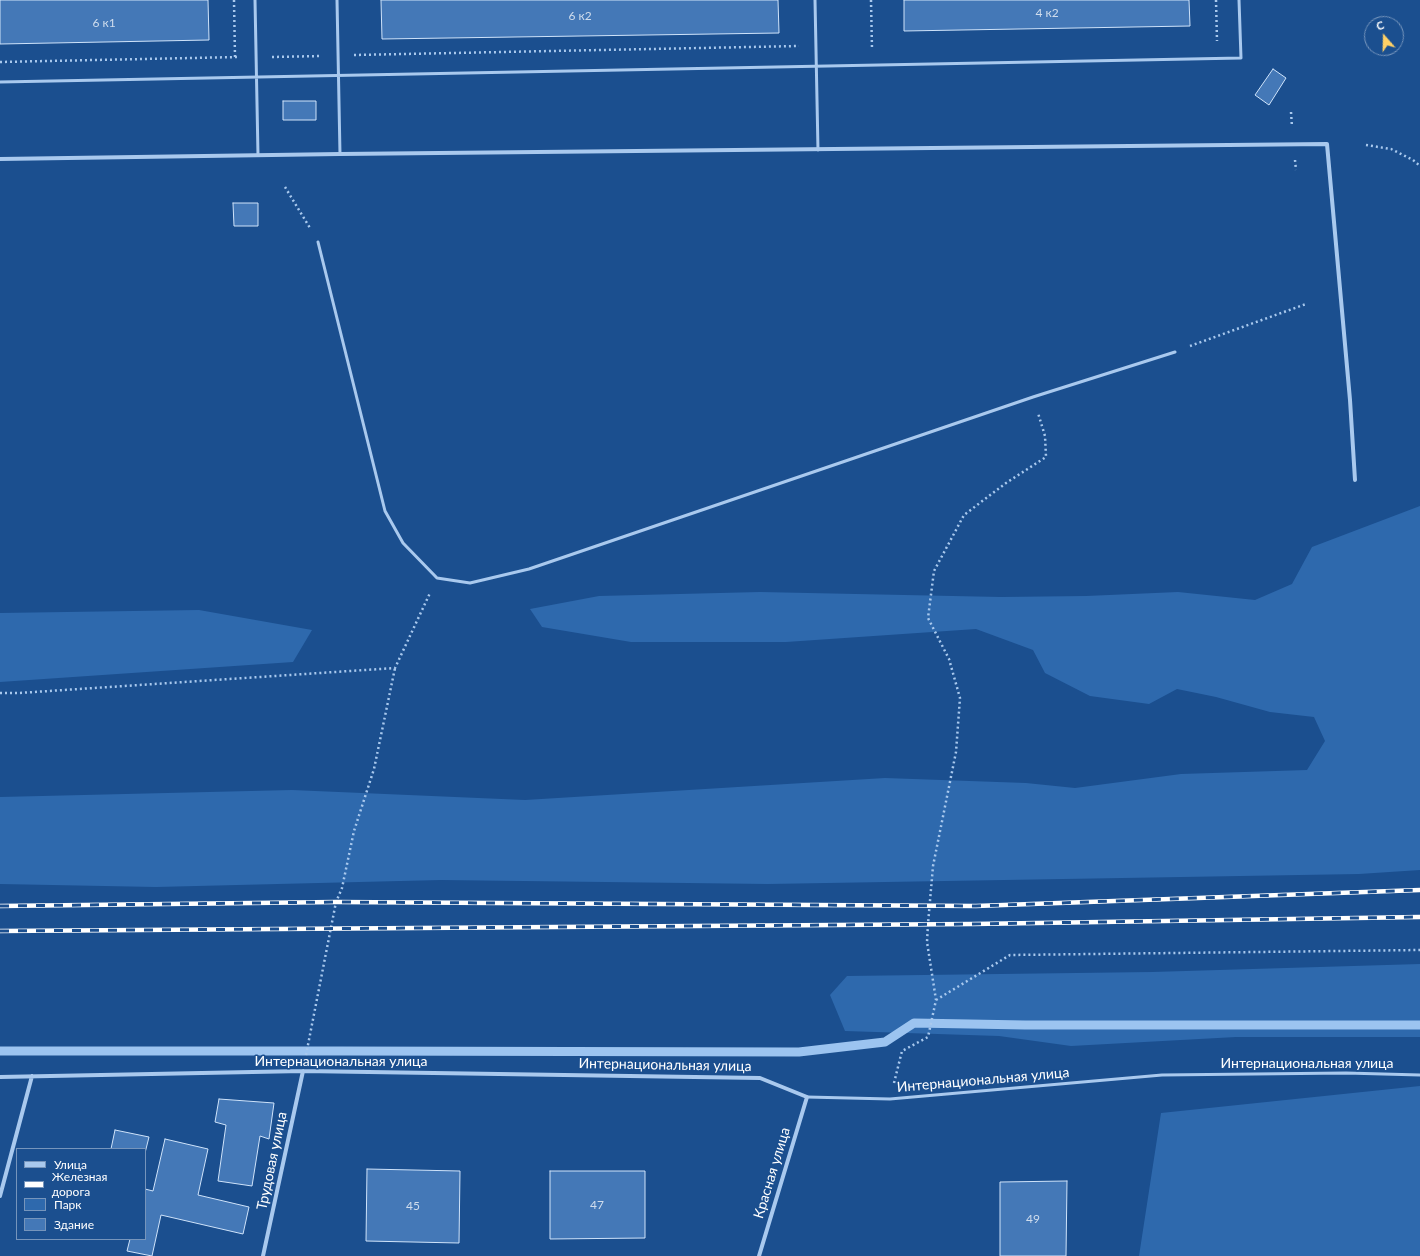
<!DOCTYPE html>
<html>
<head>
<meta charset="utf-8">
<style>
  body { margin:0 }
  #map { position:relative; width:1420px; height:1256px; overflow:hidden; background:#1b4f8f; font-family:Lato,sans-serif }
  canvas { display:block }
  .legend { position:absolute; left:16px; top:1148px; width:130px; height:92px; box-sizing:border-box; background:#1b4f8f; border:1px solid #7695bc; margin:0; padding:5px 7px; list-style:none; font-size:12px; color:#fff }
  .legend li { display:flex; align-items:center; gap:8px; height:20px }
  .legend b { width:20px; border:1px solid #7695bc }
  .north { position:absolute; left:1364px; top:16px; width:40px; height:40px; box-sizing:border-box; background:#1b4f8f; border:1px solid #7695bc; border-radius:50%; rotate:340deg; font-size:11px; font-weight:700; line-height:16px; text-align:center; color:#fff }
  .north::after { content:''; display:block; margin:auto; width:14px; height:18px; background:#ffd166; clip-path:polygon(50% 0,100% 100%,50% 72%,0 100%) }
</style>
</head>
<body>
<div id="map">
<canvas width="1420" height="1256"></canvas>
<ul class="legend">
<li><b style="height:5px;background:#a9c9ee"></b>Улица</li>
<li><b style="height:5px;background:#fff"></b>Железная дорога</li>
<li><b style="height:11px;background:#2e69ad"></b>Парк</li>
<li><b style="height:11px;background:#4478b7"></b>Здание</li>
</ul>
<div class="north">С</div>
</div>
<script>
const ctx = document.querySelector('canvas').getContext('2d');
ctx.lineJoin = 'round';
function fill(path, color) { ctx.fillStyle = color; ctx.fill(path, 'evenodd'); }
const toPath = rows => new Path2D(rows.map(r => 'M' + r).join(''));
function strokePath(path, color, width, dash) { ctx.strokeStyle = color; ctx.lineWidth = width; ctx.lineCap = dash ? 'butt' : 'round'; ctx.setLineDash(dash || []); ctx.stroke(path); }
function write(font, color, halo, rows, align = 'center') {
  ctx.font = font + ' Lato,sans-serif'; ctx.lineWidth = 3; ctx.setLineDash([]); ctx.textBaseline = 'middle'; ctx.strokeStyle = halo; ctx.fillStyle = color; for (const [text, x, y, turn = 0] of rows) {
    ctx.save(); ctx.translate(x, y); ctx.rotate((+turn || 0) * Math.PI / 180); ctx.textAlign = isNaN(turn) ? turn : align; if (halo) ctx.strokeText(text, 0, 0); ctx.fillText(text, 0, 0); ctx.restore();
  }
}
fill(toPath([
  [1420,506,1420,870,1359,874,768,884,441,880,156,887,0,884,0,797,292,790,525,800,885,778,1026,783,1075,788,1181,774,1307,770,1325,741,1314,717,1270,712,1216,697,1177,689,1149,704,1090,696,1045,673,1033,650,976,629,786,642,631,642,542,627,530,609,599,596,760,592,1001,597,1086,596,1178,592,1255,600,1292,584,1312,547],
  [199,610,312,630,293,662,0,682,0,613],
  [1420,964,1420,1037,1236,1037,1071,1046,999,1036,845,1031,830,995,847,976,1152,972],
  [1420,1086,1420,1256,1139,1256,1161,1113]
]), '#2e69ad');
strokePath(toPath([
  [0,1051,339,1051,799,1052,885,1042,914,1023,1025,1025,1420,1025]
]), '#9cc4f0', 9);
const building = toPath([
  [0,0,208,0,209,40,0,44,0,0],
  [381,0,778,0,779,33,382,39,381,0],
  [904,0,1189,0,1190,26,904,31,904,0],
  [1273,69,1286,78,1269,105,1255,95,1273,69],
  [283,101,316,101,316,120,283,120,283,101],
  [233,203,258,203,258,226,234,226,233,203],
  [219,1099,274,1103,269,1139,260,1136,252,1186,218,1181,226,1125,215,1122,219,1099],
  [115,1130,149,1137,145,1153,145,1149,111,1149,115,1130],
  [165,1139,208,1149,198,1195,249,1207,243,1234,161,1215,152,1256,127,1251,130,1239,145,1239,145,1189,153,1191,165,1139],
  [367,1169,460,1171,459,1243,366,1241,367,1169],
  [550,1171,645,1171,645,1238,550,1239,550,1171],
  [1067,1181,1066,1256,1000,1256,1000,1182,1067,1181]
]);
fill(building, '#4478b7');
strokePath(building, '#cfe3fa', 1);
strokePath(toPath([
  [234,0,235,57],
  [871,0,872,49],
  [1216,0,1217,41],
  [354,55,799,46],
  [272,57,321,56],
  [0,62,239,57],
  [1291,112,1292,127],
  [1366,145,1391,149,1413,160,1420,166],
  [1295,160,1296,170],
  [285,187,310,228],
  [1190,346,1306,304],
  [0,693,19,693,395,668,430,593],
  [936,1000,1010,955,1420,950],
  [306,1055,336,902,342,888,354,831,374,769,395,668],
  [894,1083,902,1051,928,1037,936,1000,927,942,928,924,933,866,956,752,960,698,949,659,928,618,934,571,964,515,1006,483,1046,457,1045,436,1038,413]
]), '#a9c9ee', 2.5, [2, 3]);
strokePath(toPath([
  [255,0,258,155],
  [337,0,340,154],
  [815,0,818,150],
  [0,82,1241,58,1239,0],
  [318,242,385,511,403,543,437,578,470,583,529,569,1033,397,1175,352],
  [807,1097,890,1099,1162,1075,1346,1073,1420,1075]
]), '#a9c9ee', 3);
strokePath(toPath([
  [0,159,340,154,1327,144,1350,400,1355,480],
  [0,1077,303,1071,760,1078,807,1097,759,1256],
  [0,1196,32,1076],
  [263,1256,303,1071]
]), '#a9c9ee', 4);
const rail = toPath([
  [0,906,336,902,976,906,1420,890],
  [0,931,973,924,1420,917]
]);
strokePath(rail, '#fff', 4.5);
strokePath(rail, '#1b4f8f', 3, [9]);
write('12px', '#d0dded', null, [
  ["4 к2",1047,13],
  ["6 к2",580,16],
  ["6 к1",104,23],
  ["47",597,1205],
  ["45",413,1206],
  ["49",1033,1219]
]);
write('14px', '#fff', '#1b4f8f', [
  ["Интернациональная улица",341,1061],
  ["Интернациональная улица",1307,1063],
  ["Интернациональная улица",665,1065,1],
  ["Интернациональная улица",983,1080,-5],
  ["Трудовая улица",272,1161,-78],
  ["Красная улица",772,1173,-73]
]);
</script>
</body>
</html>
